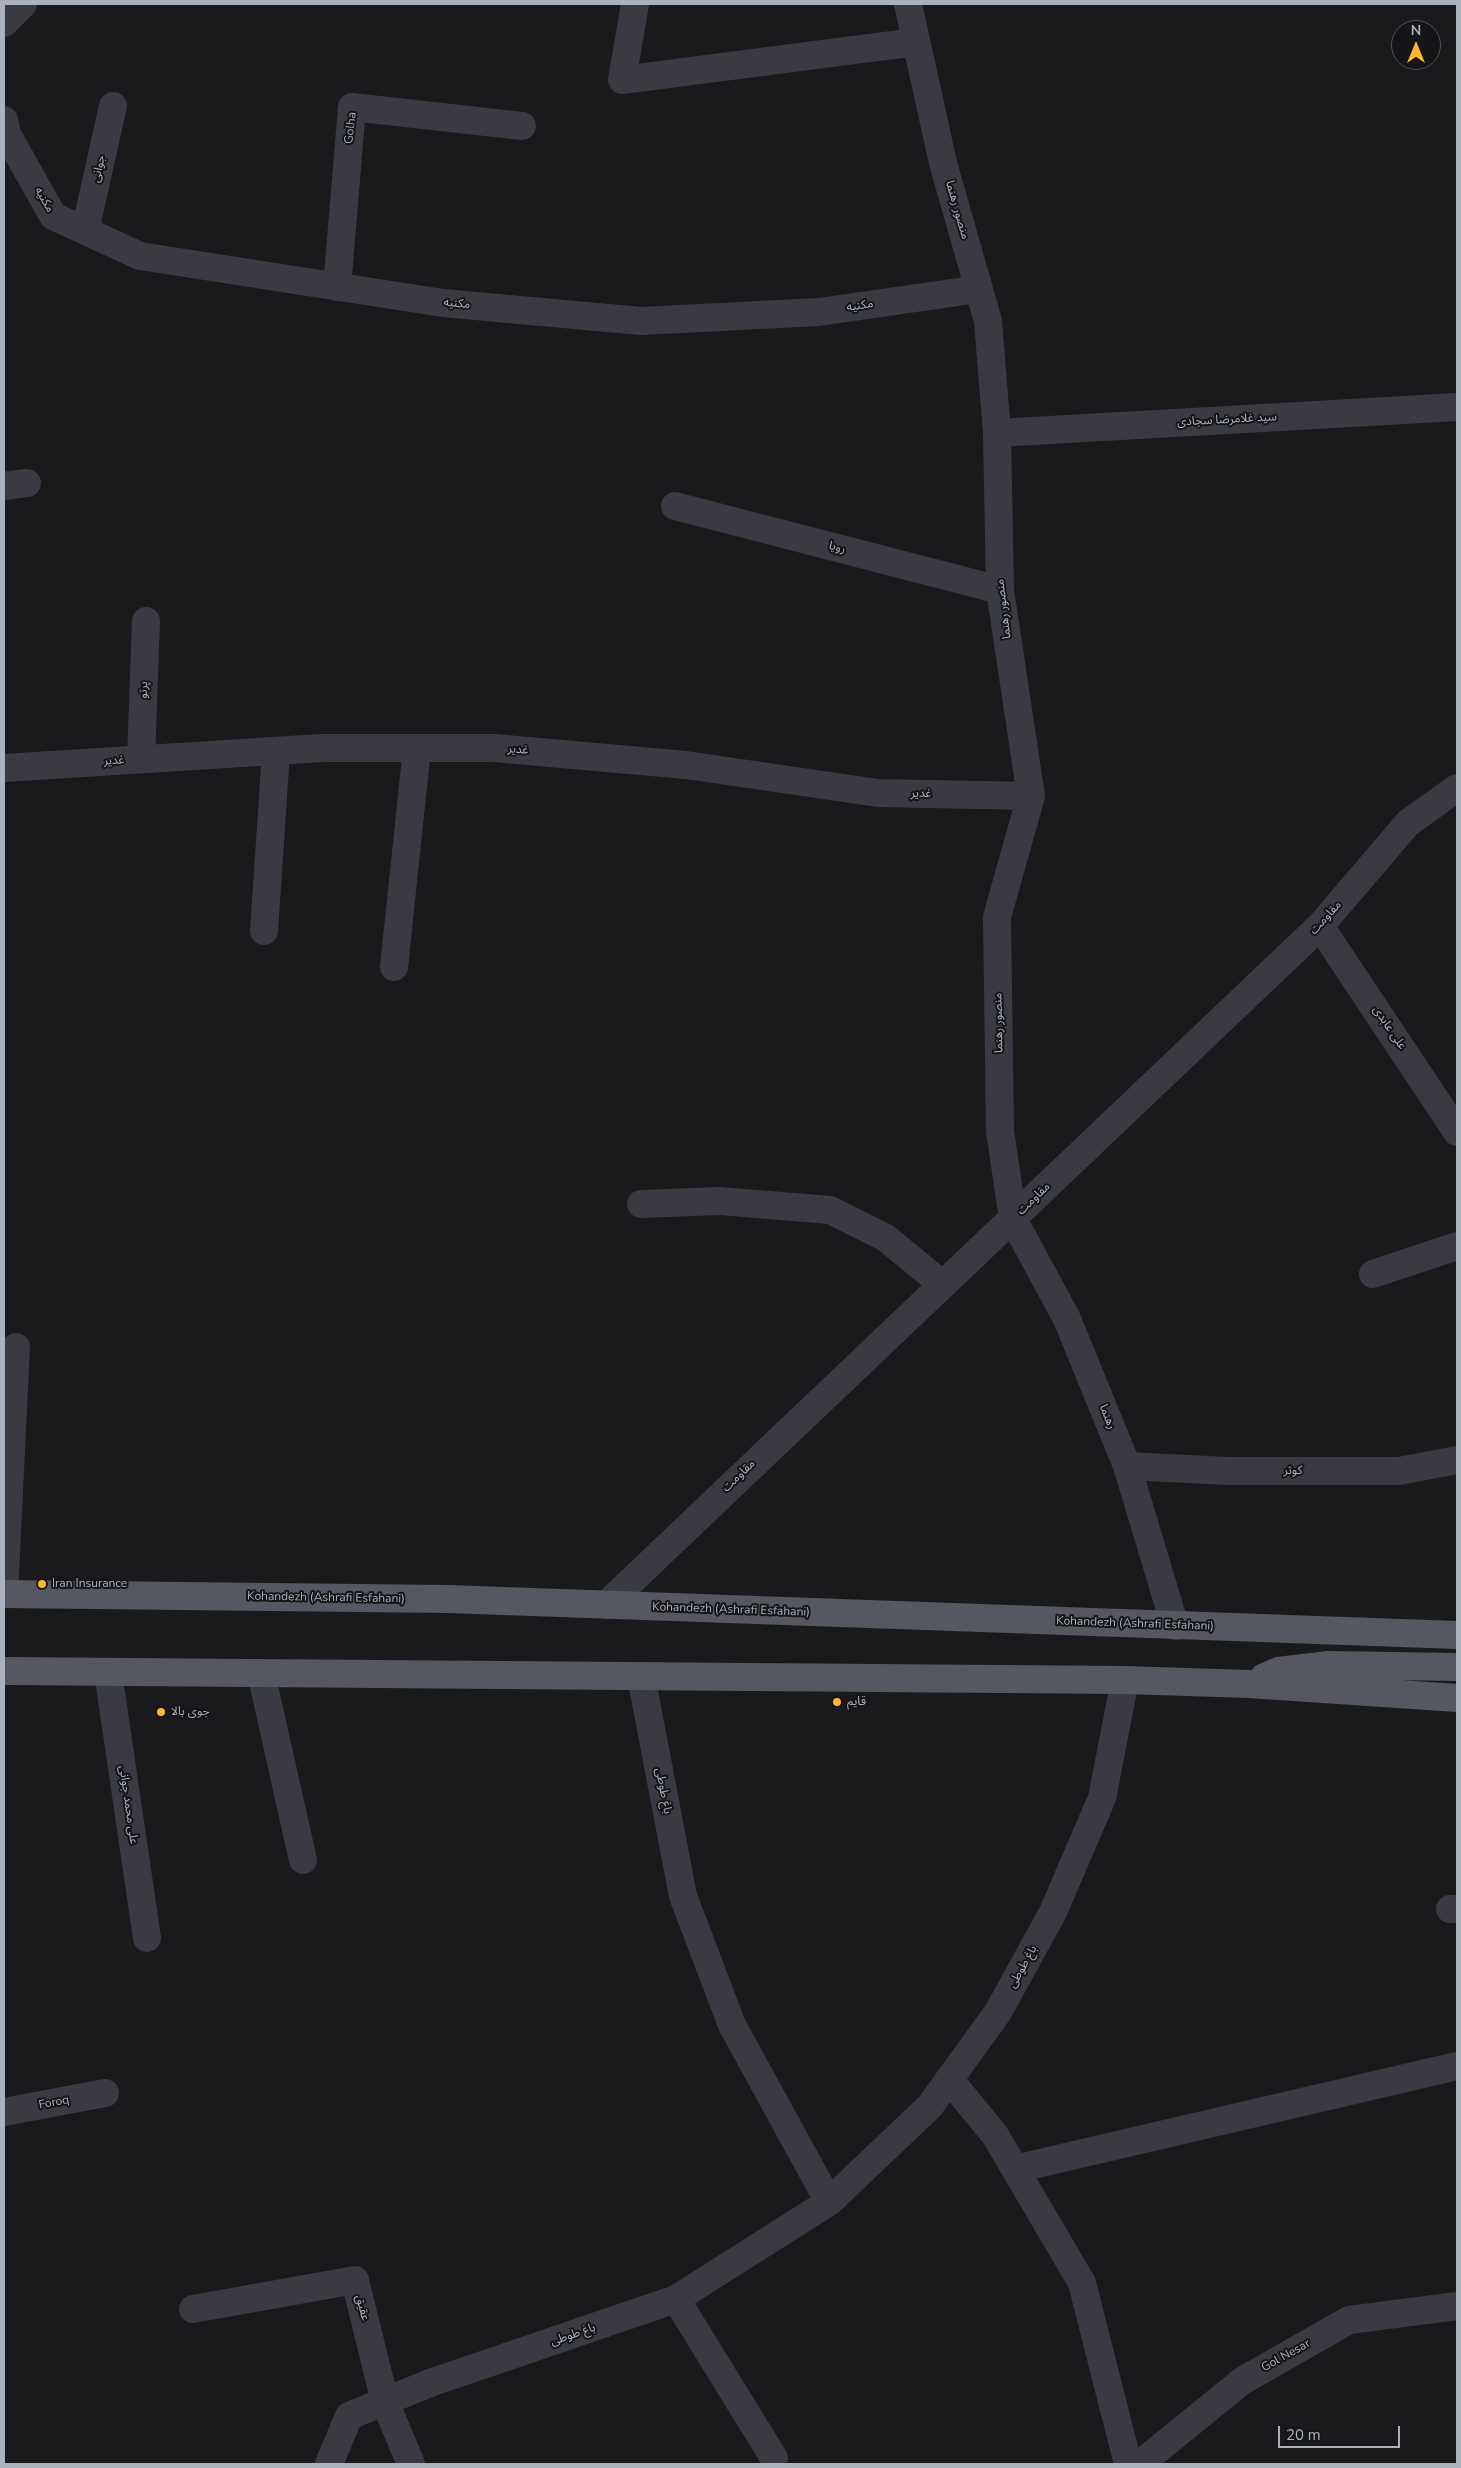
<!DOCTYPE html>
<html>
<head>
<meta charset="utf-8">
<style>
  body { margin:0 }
  #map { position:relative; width:1461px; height:2468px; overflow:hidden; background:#1a1a1c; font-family:"Nunito Sans",sans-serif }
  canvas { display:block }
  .frame { position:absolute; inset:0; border:5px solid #abb1bd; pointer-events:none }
  .north { position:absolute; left:1391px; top:20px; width:50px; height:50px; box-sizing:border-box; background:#151517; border:1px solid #515359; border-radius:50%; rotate:0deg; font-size:14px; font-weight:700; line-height:20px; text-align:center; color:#abb1bd }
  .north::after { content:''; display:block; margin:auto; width:18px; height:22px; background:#ffb72f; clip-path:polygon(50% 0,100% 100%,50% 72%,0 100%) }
  .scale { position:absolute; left:1278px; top:2426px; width:122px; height:22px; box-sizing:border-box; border:2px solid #abb1bd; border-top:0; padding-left:6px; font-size:15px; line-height:18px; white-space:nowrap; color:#abb1bd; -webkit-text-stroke:4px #151517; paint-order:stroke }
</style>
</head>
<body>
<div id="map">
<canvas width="1461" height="2468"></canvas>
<div class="frame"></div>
<div class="north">N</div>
<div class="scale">20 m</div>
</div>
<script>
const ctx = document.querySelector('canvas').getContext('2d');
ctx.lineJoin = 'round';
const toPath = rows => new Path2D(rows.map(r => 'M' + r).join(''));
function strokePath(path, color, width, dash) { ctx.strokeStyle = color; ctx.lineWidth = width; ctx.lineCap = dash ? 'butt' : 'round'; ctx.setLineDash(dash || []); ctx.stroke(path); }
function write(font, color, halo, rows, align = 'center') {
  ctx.font = font + ' "Nunito Sans","Noto Sans Arabic",sans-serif'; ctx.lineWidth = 4; ctx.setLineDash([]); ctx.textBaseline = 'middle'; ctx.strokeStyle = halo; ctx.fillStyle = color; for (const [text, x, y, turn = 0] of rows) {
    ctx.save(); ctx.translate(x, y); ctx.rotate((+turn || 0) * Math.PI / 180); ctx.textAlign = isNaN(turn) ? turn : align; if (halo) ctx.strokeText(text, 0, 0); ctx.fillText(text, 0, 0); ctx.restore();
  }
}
strokePath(toPath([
  [635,4,622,80,916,42],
  [908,4,943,163,988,321,997,433,1000,590,1031,796,997,917,1000,1131,1013,1219,1067,1319,1127,1466,1175,1626],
  [4,23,23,4],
  [4,120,7,134,53,216,140,256,443,303,641,321,819,312,979,289],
  [85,231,113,106],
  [337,287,352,107,522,126],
  [997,433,1457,407],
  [4,486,27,483],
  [675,506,1000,590],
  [141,759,146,621],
  [4,768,321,748,494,748,686,765,878,793,1031,796],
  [1320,926,1457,1132],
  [264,931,276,752],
  [394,967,417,748],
  [641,1204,720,1201,830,1210,886,1238,943,1285],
  [1373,1274,1457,1246],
  [1127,1466,1228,1471,1399,1471,1457,1460],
  [4,1594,16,1347],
  [606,1605,1320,926,1408,823,1457,788],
  [108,1672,147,1938],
  [261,1673,303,1860],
  [641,1676,683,1896,732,2025,829,2202],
  [1450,1909,1457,1909],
  [949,2079,995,2135,1082,2283,1128,2464],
  [4,2112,105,2093],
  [1015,2169,1457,2066],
  [676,2299,774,2458],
  [193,2309,355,2280,385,2402,411,2464],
  [329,2464,349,2416,430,2383,676,2299,829,2202,930,2106,998,2012,1053,1912,1102,1798,1125,1680],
  [1140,2464,1242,2381,1349,2320,1457,2306]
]), '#3a3b42', 28);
strokePath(toPath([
  [4,1594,448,1599,1457,1635],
  [4,1671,1125,1680,1249,1684,1457,1698],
  [1264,1677,1278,1671,1329,1665,1457,1667]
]), '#565861', 28);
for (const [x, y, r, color] of [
  [42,1584,5,"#ffb72f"],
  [837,1702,5,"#ffb72f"],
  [161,1712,5,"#ffb72f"]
]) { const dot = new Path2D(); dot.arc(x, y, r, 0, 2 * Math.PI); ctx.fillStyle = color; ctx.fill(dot); strokePath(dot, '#151517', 2); }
write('12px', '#abb1bd', '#151517', [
  ["Golha",351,128,-83],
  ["جوانی",99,169,-77],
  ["مکنیه",44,200,60],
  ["منصور رهنما",957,210,74],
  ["مکنیه",457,304,6],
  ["مکنیه",860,306,-8],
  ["سید غلامرضا سجادی",1227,420,-3],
  ["رویا",837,548,14],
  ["منصور رهنما",1004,609,-97],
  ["پرتو",144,690,-88],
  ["غدیر",518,750,5],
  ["غدیر",114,761,-3],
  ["غدیر",921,794,1],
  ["مقاومت",1326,918,-48],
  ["منصور رهنما",999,1023,-91],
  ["علی عابدی",1389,1028,56],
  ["مقاومت",1034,1199,-44],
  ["رهنما",1107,1417,68],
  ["کوثر",1293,1471],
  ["مقاومت",739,1476,-44],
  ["Kohandezh (Ashrafi Esfahani)",326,1598,1],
  ["Kohandezh (Ashrafi Esfahani)",731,1610,2],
  ["Kohandezh (Ashrafi Esfahani)",1135,1624,2],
  ["باغ طوطی",663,1791,79],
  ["علی محمد جوانی",128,1805,82],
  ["باغ طوطی",1023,1967,-61],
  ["Foroq",54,2103,-11],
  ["عقیق",362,2308,76],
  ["باغ طوطی",573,2335,-19],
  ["Gol Nesar",1286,2356,-29]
]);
write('12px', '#abb1bd', '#151517', [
  ["Iran Insurance",52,1584],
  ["قایم",847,1702],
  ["جوی بالا",171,1712]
], 'left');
</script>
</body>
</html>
